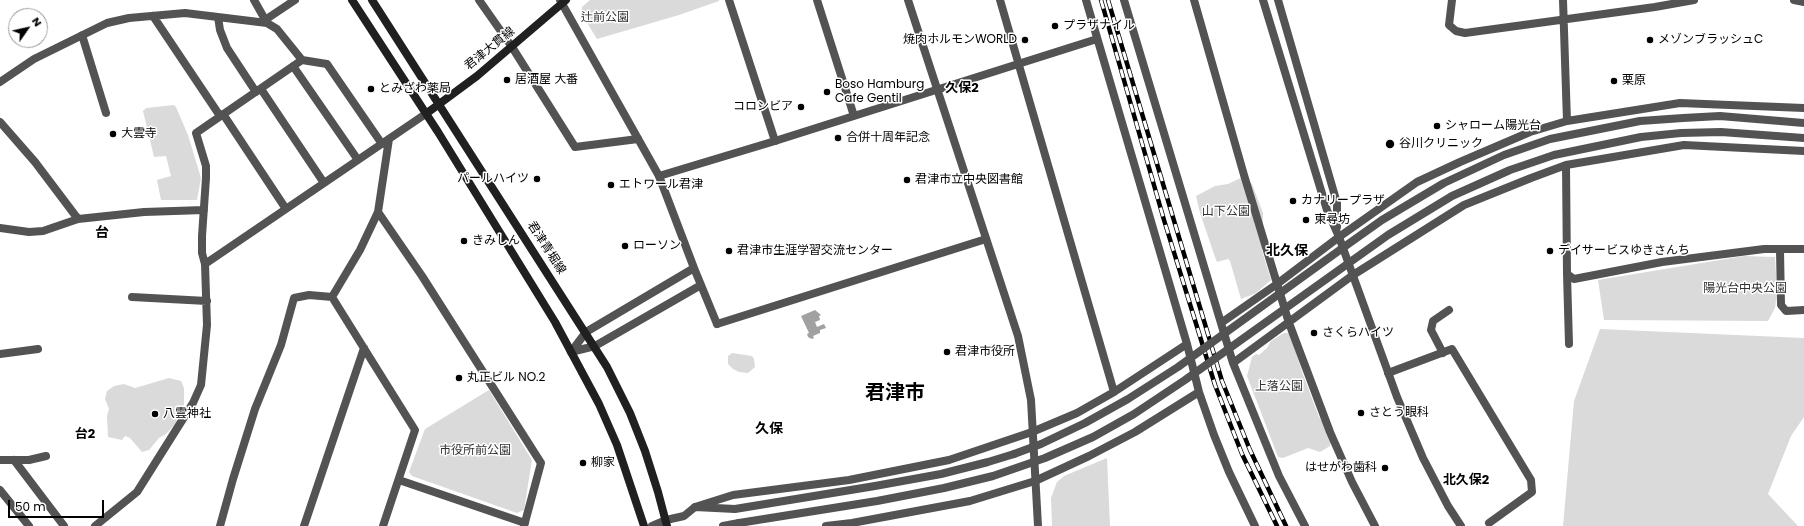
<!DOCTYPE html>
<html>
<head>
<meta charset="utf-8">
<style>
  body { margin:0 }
  #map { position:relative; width:1804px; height:526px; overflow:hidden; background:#fff; font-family:Poppins,sans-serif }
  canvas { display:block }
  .north { position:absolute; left:8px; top:8px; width:40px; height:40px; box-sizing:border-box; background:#fff; border:1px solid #999; border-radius:50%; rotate:56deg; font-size:11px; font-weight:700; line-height:16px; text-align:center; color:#000 }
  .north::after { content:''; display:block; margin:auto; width:14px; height:18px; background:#000; clip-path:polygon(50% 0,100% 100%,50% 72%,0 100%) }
  .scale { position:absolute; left:8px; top:500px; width:96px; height:18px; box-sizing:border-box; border:2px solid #000; border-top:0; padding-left:5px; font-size:12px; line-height:14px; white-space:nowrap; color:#000; -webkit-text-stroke:3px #fff; paint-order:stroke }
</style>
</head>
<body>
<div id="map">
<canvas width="1804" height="526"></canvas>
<div class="north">N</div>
<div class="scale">50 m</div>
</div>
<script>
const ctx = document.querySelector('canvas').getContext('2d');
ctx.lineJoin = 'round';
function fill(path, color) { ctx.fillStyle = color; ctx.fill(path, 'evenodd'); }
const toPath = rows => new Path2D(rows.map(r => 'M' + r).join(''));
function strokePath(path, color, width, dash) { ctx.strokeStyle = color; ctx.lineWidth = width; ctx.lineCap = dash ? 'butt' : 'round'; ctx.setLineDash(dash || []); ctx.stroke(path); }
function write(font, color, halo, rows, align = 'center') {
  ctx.font = font + ' Poppins,"Noto Sans JP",sans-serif'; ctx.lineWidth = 3; ctx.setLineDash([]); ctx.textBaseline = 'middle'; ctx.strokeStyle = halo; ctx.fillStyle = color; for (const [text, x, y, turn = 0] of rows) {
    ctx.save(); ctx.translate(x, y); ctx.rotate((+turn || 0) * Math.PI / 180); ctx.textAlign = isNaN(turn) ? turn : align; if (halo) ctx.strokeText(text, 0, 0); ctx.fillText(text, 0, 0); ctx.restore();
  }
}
fill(toPath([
  [590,0,719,0,719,1,679,15,597,39,581,13,582,7],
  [174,105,176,107,188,135,201,178,197,200,161,200,157,180,171,176,166,156,154,157,143,111,146,108],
  [1243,177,1252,184,1263,213,1262,251,1271,280,1256,293,1241,299,1230,261,1228,259,1217,262,1215,257,1200,213,1196,196,1215,186,1228,184],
  [1744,256,1775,257,1777,292,1775,308,1768,321,1604,320,1598,280],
  [1600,329,1804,338,1804,417,1791,436,1768,494,1798,526,1563,526,1574,401],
  [1284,333,1290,333,1302,372,1319,417,1322,421,1331,442,1330,446,1320,452,1308,448,1283,458,1278,457,1247,376,1252,357,1256,354,1259,355,1267,348,1271,341],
  [732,353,752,356,754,359,755,367,748,373,739,372,733,369,728,364,728,356],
  [169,378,181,381,184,388,184,406,175,424,166,434,159,438,149,450,142,452,130,438,125,436,122,440,108,437,107,416,109,409,105,399,107,391,114,386,124,384,135,388],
  [489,390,532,460,524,510,517,513,412,476,409,472,425,429],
  [1107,458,1110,526,1052,526,1051,498,1057,482,1064,476]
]), '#dadada');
fill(toPath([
  [815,310,821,315,819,316,820,320,815,322,817,327,824,324,826,328,820,330,820,333,813,336,814,338,812,339,808,337,807,334,809,333,801,316]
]), '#a1a1a1');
strokePath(toPath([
  [254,0,267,23,277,29,302,60,327,64,382,144],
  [479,0,512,47,575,147,638,139],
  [817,0,854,116],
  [1000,0,1114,392],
  [1086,0,1187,344,1199,392,1214,435,1229,472,1255,526],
  [1124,0,1233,363,1279,476,1305,526],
  [1194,0,1244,175,1289,323,1330,432,1352,482,1375,526],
  [1452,0,1449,25,1456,31,1465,33,1655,7,1694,0],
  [1563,0,1567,121],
  [1794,0,1804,2],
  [153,16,220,116],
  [218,17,220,30,227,48,256,92],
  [265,20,295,0],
  [82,35,106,113],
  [293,66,358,160],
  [0,82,34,59,107,23,129,18,185,13,267,23],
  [261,89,324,183],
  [223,114,286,209],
  [0,122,35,162,78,219],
  [1566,165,1567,274,1574,279,1662,262,1764,249,1804,249],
  [659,176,775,141,1097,39],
  [378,212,422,276,541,463,524,526],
  [0,228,29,232,43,231,78,219,144,212,204,210],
  [1780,250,1781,305,1786,311,1804,310],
  [205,264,427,113],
  [1567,274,1569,344],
  [132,297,207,301],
  [332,297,415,430,383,526],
  [332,297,360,250,378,212,389,139],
  [1221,323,1277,284,1339,237,1417,182,1460,162,1530,132,1567,121,1680,103,1804,108],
  [717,324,986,239],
  [1443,353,1431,330,1433,321,1449,310],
  [0,354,38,349],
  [1233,363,1353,275,1464,205,1531,178,1566,165,1684,145,1804,151],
  [1388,373,1452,349,1531,480,1532,492,1489,523],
  [0,460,29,460,46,456],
  [14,460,64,526],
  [399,480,525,523],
  [0,490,29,526],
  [695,507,733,495,849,480,949,460,1032,432,1077,413,1114,392,1187,344],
  [95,526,137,492,193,403,201,385,207,325,205,264,202,253,202,236,206,178,206,166,196,133,302,60],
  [220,526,233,479,255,409,281,345,294,298,309,295,332,297],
  [304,526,364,348],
  [826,526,852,523,970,501,1035,481,1089,456,1135,432,1199,392]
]), '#535353', 8);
strokePath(toPath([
  [560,0,659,176,694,268,717,324],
  [729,0,775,141],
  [908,0,1018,336,1031,400,1038,526],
  [1263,0,1327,210,1339,237,1397,397,1423,458,1448,506,1461,526],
  [1278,0,1337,203,1337,227],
  [1344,247,1382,220,1444,183,1504,155,1550,139,1640,121,1683,118,1720,116,1804,123],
  [571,352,586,332,694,268],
  [571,352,595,346,701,285],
  [652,526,666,520,684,516,695,507,735,509,875,486,941,474,988,462,1014,454],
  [723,526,739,523]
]), '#535353', 8);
strokePath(toPath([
  [352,0,438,132,555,322,599,404,617,445,644,526],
  [372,0,607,367,630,413,645,451,658,492,667,526],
  [427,113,477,76,566,0]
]), '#202020', 8);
const rail = toPath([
  [1101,0,1164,220,1215,385,1242,454,1277,526],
  [1108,0,1222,381,1250,450,1286,526]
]);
strokePath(rail, '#000', 4.5);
strokePath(rail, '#fff', 3, [9]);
strokePath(toPath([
  [1014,454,1041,444,1085,423,1128,399,1178,367,1344,247],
  [739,523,877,501,944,488,993,476,1045,458,1093,437,1134,414,1185,380,1388,235,1452,196,1510,170,1554,155,1641,137,1681,133,1721,132,1804,138]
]), '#535353', 8);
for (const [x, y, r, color] of [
  [1055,26,4,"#000"],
  [1025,40,4,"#000"],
  [1650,40,4,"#000"],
  [507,80,4,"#000"],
  [1614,81,4,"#000"],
  [371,89,4,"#000"],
  [827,92,4,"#000"],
  [801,107,4,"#000"],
  [1437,126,4,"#000"],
  [113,134,4,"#000"],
  [838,138,4,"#000"],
  [1390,144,5,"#000"],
  [537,179,4,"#000"],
  [907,180,4,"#000"],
  [611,185,4,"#000"],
  [1293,201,4,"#000"],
  [1306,220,4,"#000"],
  [464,241,4,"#000"],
  [625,246,4,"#000"],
  [729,251,4,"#000"],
  [1550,251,4,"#000"],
  [1314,333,4,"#000"],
  [947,352,4,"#000"],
  [459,378,4,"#000"],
  [1361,413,4,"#000"],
  [155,414,4,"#000"],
  [583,463,4,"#000"],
  [1385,468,4,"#000"]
]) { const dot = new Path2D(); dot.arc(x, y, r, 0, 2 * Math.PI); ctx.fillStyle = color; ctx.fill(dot); strokePath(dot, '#fff', 1.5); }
write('12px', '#313131', '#fff', [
  ["辻前公園",605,18],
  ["山下公園",1226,212],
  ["陽光台中央公園",1745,289],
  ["上落公園",1279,387],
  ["市役所前公園",475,451]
]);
write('12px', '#000', '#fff', [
  ["プラザナイル",1063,26],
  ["焼肉ホルモンWORLD",1017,40,"right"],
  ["メゾンブラッシュC",1658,40],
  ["居酒屋 大番",515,80],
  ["栗原",1622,81],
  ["Boso Hamburg",835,85],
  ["Cafe Gentil",835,99],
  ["とみざわ薬局",379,89],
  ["コロンビア",793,107,"right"],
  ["シャローム陽光台",1445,126],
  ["大雲寺",121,134],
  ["合併十周年記念",846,138],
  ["谷川クリニック",1399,144],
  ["パールハイツ",529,179,"right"],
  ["君津市立中央図書館",915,180],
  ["エトワール君津",619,185],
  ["カナリープラザ",1301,201],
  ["東尋坊",1314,220],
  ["きみしん",472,241],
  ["ローソン",633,246],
  ["君津市生涯学習交流センター",737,251],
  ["デイサービスゆきさんち",1558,251],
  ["さくらハイツ",1322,333],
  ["君津市役所",955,352],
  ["丸正ビル NO.2",467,378],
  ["さとう眼科",1369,413],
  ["八雲神社",163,414],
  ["柳家",591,463],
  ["はせがわ歯科",1377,468,"right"]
], 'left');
write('12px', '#000', '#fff', [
  ["君津大貫線",490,49,-39],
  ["君津青堀線",546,248,57]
]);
write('bold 13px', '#000', '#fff', [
  ["久保2",962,89],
  ["台2",85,435],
  ["北久保2",1466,481]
]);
write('bold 14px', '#000', '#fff', [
  ["台",102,233],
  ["北久保",1287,251],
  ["久保",769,429]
]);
write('bold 20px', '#000', '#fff', [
  ["君津市",895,394]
]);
</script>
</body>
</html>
